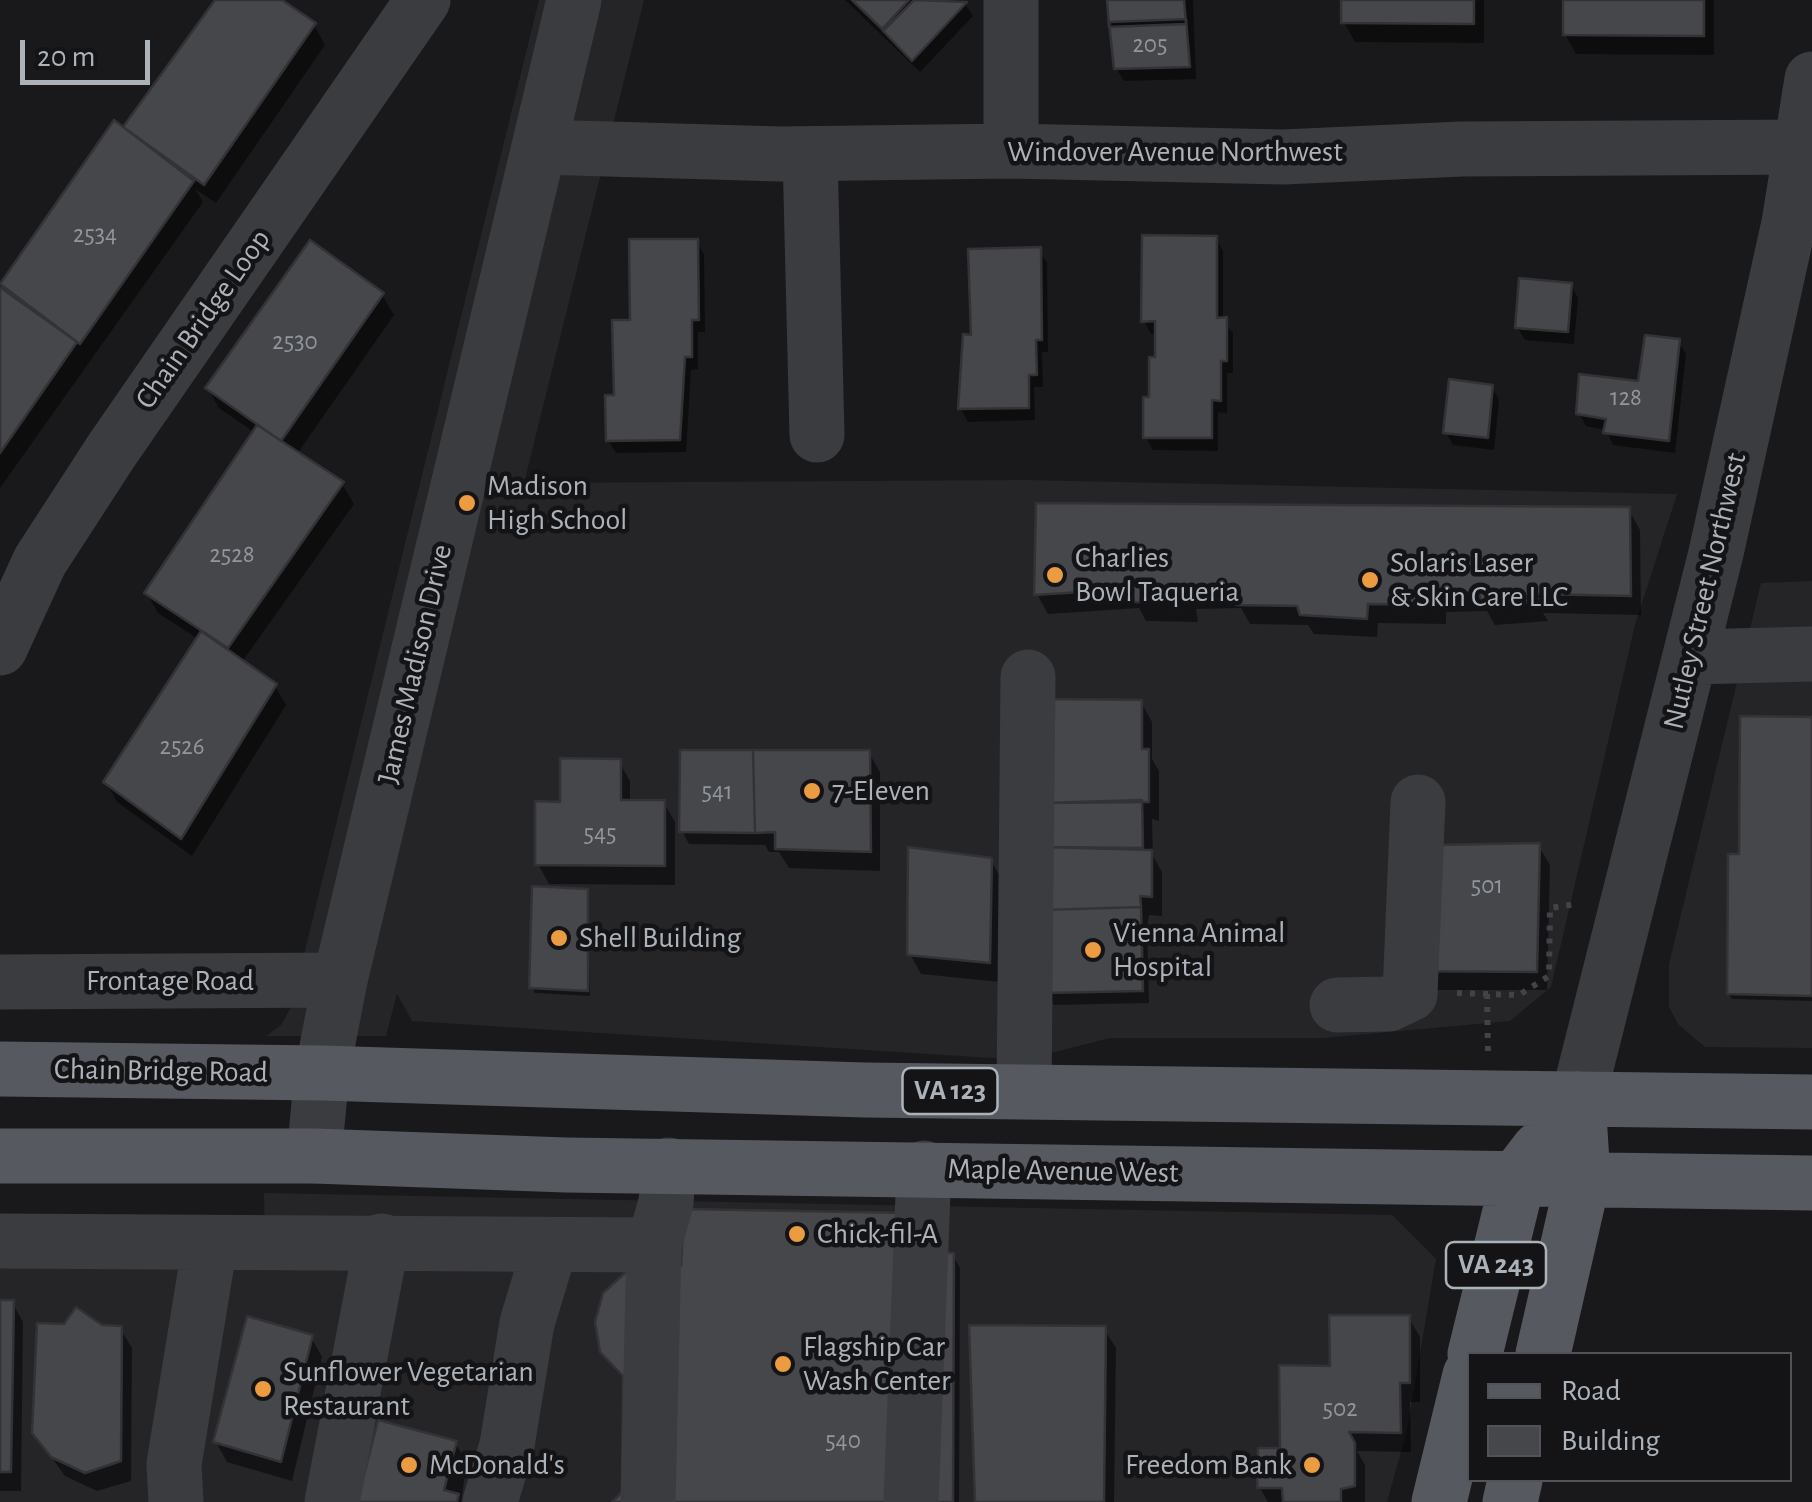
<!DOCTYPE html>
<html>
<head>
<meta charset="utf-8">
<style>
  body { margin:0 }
  #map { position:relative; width:1812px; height:1502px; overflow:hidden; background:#19191b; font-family:"Alegreya Sans",sans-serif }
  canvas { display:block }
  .legend { position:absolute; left:1467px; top:1352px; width:325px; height:130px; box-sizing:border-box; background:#141416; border:2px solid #515358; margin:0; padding:12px 18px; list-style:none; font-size:30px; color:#acb2ba }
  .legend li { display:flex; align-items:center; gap:20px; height:50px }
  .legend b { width:50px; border:2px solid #515358 }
  .scale { position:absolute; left:20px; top:40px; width:130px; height:45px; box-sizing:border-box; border:5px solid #acb2ba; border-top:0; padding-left:12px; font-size:30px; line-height:35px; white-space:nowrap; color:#acb2ba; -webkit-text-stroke:8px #141416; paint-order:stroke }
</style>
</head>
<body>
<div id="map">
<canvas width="1812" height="1502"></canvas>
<ul class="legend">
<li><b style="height:12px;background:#56595f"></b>Road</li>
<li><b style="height:28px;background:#46474b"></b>Building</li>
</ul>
<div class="scale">20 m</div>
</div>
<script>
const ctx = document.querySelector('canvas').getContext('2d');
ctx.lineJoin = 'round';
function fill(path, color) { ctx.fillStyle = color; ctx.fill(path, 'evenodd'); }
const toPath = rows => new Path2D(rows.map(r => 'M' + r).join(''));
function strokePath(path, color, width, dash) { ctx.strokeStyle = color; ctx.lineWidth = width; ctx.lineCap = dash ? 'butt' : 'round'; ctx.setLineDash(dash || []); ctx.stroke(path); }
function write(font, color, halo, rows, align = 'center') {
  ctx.font = font + ' "Alegreya Sans",sans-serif'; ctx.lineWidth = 9; ctx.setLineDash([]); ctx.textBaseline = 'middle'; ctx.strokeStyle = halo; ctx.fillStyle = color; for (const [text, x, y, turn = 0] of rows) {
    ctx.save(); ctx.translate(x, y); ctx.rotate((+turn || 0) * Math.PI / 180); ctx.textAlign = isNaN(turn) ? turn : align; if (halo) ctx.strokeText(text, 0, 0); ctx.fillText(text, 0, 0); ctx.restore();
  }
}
fill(toPath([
  [539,0,644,0,524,483,1025,480,1677,494,1635,625,1551,987,1510,1021,1323,1038,1110,1038,1023,1060,412,1021,397,994,386,1036,266,1036,281,1025,291,1007],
  [1812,581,1812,1048,1705,1047,1678,1024,1669,1007,1669,964,1761,583],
  [264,1193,1392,1215,1436,1259,1407,1430,1387,1502,0,1502,0,1239,265,1244]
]), '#252528');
fill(toPath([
  [218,0,278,0,314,25,325,45,216,203,195,189,203,202,0,488,0,291,114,124,124,131],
  [845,0,962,0,973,16,920,72],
  [1109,0,1193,0,1196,79,1124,81,1116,68],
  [1342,0,1484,0,1484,43,1355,42,1344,22],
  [1566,0,1714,0,1714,55,1576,54,1565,34],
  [1216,238,1223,251,1223,320,1233,333,1233,373,1227,373,1227,413,1218,412,1218,451,1153,450,1146,437,1151,360,1157,360,1158,334,1151,334,1144,321],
  [696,241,704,254,705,332,698,332,698,369,691,370,686,452,616,453,608,440,616,398],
  [1039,250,1047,263,1048,352,1042,352,1043,387,1034,387,1035,420,968,422,961,409,973,337],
  [1571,285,1578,298,1574,344,1525,340,1517,327],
  [382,295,394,315,297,454,342,484,354,504,242,662,275,686,286,705,192,856,117,802,106,782,198,639,158,613,147,593,255,433,219,408,208,389],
  [1678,341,1686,354,1675,453,1613,445,1606,430,1586,426,1579,413,1640,383],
  [1492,387,1499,400,1494,450,1453,445,1446,432],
  [1629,510,1640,530,1641,615,1543,613,1548,621,1495,625,1487,611,1446,612,1446,624,1378,623,1377,637,1314,634,1308,625,1250,624,1241,608,1196,609,1198,622,1146,621,1139,608,1048,614,1037,594],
  [1045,701,1141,702,1152,722,1152,759,1159,771,1159,821,1152,819,1153,856,1162,872,1162,916,1149,915,1147,926,1149,1003,1054,1005,1047,992],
  [1812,720,1812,1001,1732,999,1729,994,1741,856],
  [869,753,880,772,880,871,789,868,779,852,769,852,765,845,689,844,682,831],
  [619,762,630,781,630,803,664,803,675,822,675,885,549,884,538,864,563,804],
  [1538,845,1550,865,1547,990,1406,990],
  [991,861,1002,880,1000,982,921,974,910,954],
  [587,891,590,996,535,993,532,987],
  [919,1254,953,1255,960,1268,959,1502,616,1502,624,1493,625,1381,602,1351],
  [0,1302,12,1302,23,1322,21,1491,0,1491],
  [1409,1318,1420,1337,1420,1402,1410,1402,1411,1452,1357,1451,1365,1465,1365,1502,1268,1502,1260,1488,1332,1368],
  [101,1328,120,1328,132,1348,131,1481,97,1491,65,1476,34,1433],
  [1104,1329,1116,1348,1114,1502,978,1502],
  [311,1337,322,1357,292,1481,227,1462,216,1442],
  [455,1443,467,1462,461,1502,360,1502]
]), '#0007');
const building = toPath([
  [215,0,282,0,316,23,204,185,123,127,215,0],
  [852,0,909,0,882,29,852,0],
  [914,0,967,2,912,61,883,31,914,0],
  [1107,0,1184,0,1186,24,1109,27,1107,0],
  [1341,0,1474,0,1474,24,1341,23,1341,0],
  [1563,0,1704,0,1704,36,1563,35,1563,0],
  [1186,19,1190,67,1114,69,1109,22,1186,19],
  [114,120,194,181,80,344,0,284,114,120],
  [1142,235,1217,236,1217,318,1227,317,1227,361,1221,361,1221,401,1212,400,1212,438,1143,438,1143,397,1149,397,1149,357,1155,357,1155,321,1141,322,1142,235],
  [629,239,698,239,699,320,692,320,692,357,685,357,680,440,606,441,605,395,614,395,612,320,630,320,629,239],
  [310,240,384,293,281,441,205,388,310,240],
  [1041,247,1042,340,1036,340,1037,375,1029,375,1029,408,958,409,963,334,971,335,968,249,1041,247],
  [1519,278,1572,283,1568,332,1515,328,1519,278],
  [1,288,77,342,0,453,0,290,1,288],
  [1645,335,1680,339,1669,441,1603,433,1606,419,1576,414,1579,374,1638,381,1645,335],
  [1449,379,1493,385,1488,438,1443,433,1449,379],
  [257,425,344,482,228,648,144,593,257,425],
  [1036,503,1630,507,1631,596,1535,594,1540,602,1482,606,1479,592,1436,593,1436,605,1368,604,1367,619,1300,615,1297,606,1236,605,1233,589,1186,590,1188,603,1133,602,1131,589,1034,595,1036,503],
  [201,631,277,684,181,839,103,782,201,631],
  [1043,699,1142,700,1142,749,1149,749,1149,802,1044,803,1043,699],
  [1740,716,1812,717,1812,996,1727,994,1728,854,1739,854,1740,716],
  [680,750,753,750,755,833,679,832,680,750],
  [753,750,870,750,871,852,775,849,775,832,755,833,753,750],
  [560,758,621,759,621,800,665,800,665,866,535,865,535,801,560,802,560,758],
  [1142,800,1143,848,1042,847,1044,803,1142,800],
  [1540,843,1537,972,1392,971,1435,845,1540,843],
  [908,847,992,858,990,963,907,955,908,847],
  [1042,847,1152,850,1152,897,1140,896,1141,907,1043,910,1042,847],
  [532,886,588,889,588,991,529,988,532,886],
  [1141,907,1143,991,1044,993,1043,910,1141,907],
  [684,1209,909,1213,914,1251,954,1253,953,1502,612,1502,622,1492,623,1376,600,1352,595,1322,603,1293,625,1273,655,1265,681,1266,684,1209],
  [0,1300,14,1300,11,1472,0,1472,0,1300],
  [76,1307,102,1325,122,1326,121,1461,85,1473,51,1457,32,1433,37,1323,64,1324,76,1307],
  [1329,1315,1410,1315,1410,1383,1400,1383,1401,1433,1349,1432,1355,1443,1355,1486,1341,1489,1341,1502,1283,1502,1282,1488,1257,1488,1258,1448,1280,1448,1279,1365,1330,1366,1329,1315],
  [247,1316,313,1335,281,1462,213,1442,247,1316],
  [969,1325,1106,1326,1104,1502,975,1502,969,1325],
  [378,1420,457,1441,444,1490,459,1494,457,1502,357,1502,378,1420]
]);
fill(building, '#46474b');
strokePath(building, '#333337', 2.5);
strokePath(toPath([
  [1457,993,1519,995,1549,976,1550,908,1577,904],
  [1487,994,1488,1053]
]), '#404347', 6, [5, 8]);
strokePath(toPath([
  [1011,0,1011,151],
  [539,147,780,154,1011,151,1283,157,1462,149,1812,147],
  [810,154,817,435],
  [0,648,40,561,112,450,423,0],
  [1691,657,1812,654],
  [0,982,340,980],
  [1337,1005,1389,1004,1410,994,1418,802],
  [1024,1091,1028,677],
  [1578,1099,1716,553,1789,223,1812,79],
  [314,1156,322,1073,340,980,574,0],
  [0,1241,654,1245,666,1202,669,1165],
  [176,1502,174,1464,210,1244],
  [332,1502,382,1241],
  [490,1502,507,1445,527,1323,550,1247],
  [648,1502,654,1245],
  [911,1502,924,1168]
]), '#3a3c40', 55);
strokePath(toPath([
  [0,1069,322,1073,865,1090,1812,1102],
  [0,1156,314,1156,566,1165,1812,1183],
  [1475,1354,1519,1175,1539,1149],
  [1543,1354,1583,1179,1578,1099],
  [1439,1502,1470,1375],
  [1510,1502,1515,1480]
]), '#56595f', 55);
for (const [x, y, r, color] of [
  [467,503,10,"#eb9b40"],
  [1055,575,10,"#eb9b40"],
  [1370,580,10,"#eb9b40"],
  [812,791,10,"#eb9b40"],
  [559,938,10,"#eb9b40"],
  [1093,950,10,"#eb9b40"],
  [797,1234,10,"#eb9b40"],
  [783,1364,10,"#eb9b40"],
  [263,1389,10,"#eb9b40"],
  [409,1465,10,"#eb9b40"],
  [1312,1465,10,"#eb9b40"]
]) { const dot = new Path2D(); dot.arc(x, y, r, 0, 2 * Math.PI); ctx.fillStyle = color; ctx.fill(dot); strokePath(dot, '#141416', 4); }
write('25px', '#92979e', null, [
  ["205",1150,44],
  ["2534",95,234],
  ["2530",295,341],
  ["128",1626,397],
  ["2528",232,554],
  ["2526",182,746],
  ["541",717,791],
  ["545",600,833],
  ["501",1487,885],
  ["502",1340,1408],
  ["540",843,1440]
]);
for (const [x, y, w] of [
  [950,1091,95],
  [1496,1265,100]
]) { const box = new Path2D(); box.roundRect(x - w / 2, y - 23, w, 46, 8); ctx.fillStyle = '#141416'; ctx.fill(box); strokePath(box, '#acb2ba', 2.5); }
write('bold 28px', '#acb2ba', null, [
  ["VA 123",950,1091],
  ["VA 243",1496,1265]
]);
write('30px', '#acb2ba', '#141416', [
  ["Windover Avenue Northwest",1175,152],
  ["Chain Bridge Loop",203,319,-55],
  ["Nutley Street Northwest",1705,591,-77],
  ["James Madison Drive",415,664,-77],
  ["Frontage Road",170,981],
  ["Chain Bridge Road",161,1071,1],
  ["Maple Avenue West",1063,1171,1]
]);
write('30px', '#acb2ba', '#141416', [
  ["Madison",487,486],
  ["High School",487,520],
  ["Charlies",1075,558],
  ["Bowl Taqueria",1075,592],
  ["Solaris Laser",1390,563],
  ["& Skin Care LLC",1390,597],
  ["7-Eleven",832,791],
  ["Vienna Animal",1113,933],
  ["Hospital",1113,967],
  ["Shell Building",579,938],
  ["Chick-fil-A",817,1234],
  ["Flagship Car",803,1347],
  ["Wash Center",803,1381],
  ["Sunflower Vegetarian",283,1372],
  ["Restaurant",283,1406],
  ["McDonald's",429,1465],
  ["Freedom Bank",1292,1465,"right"]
], 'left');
</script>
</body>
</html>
